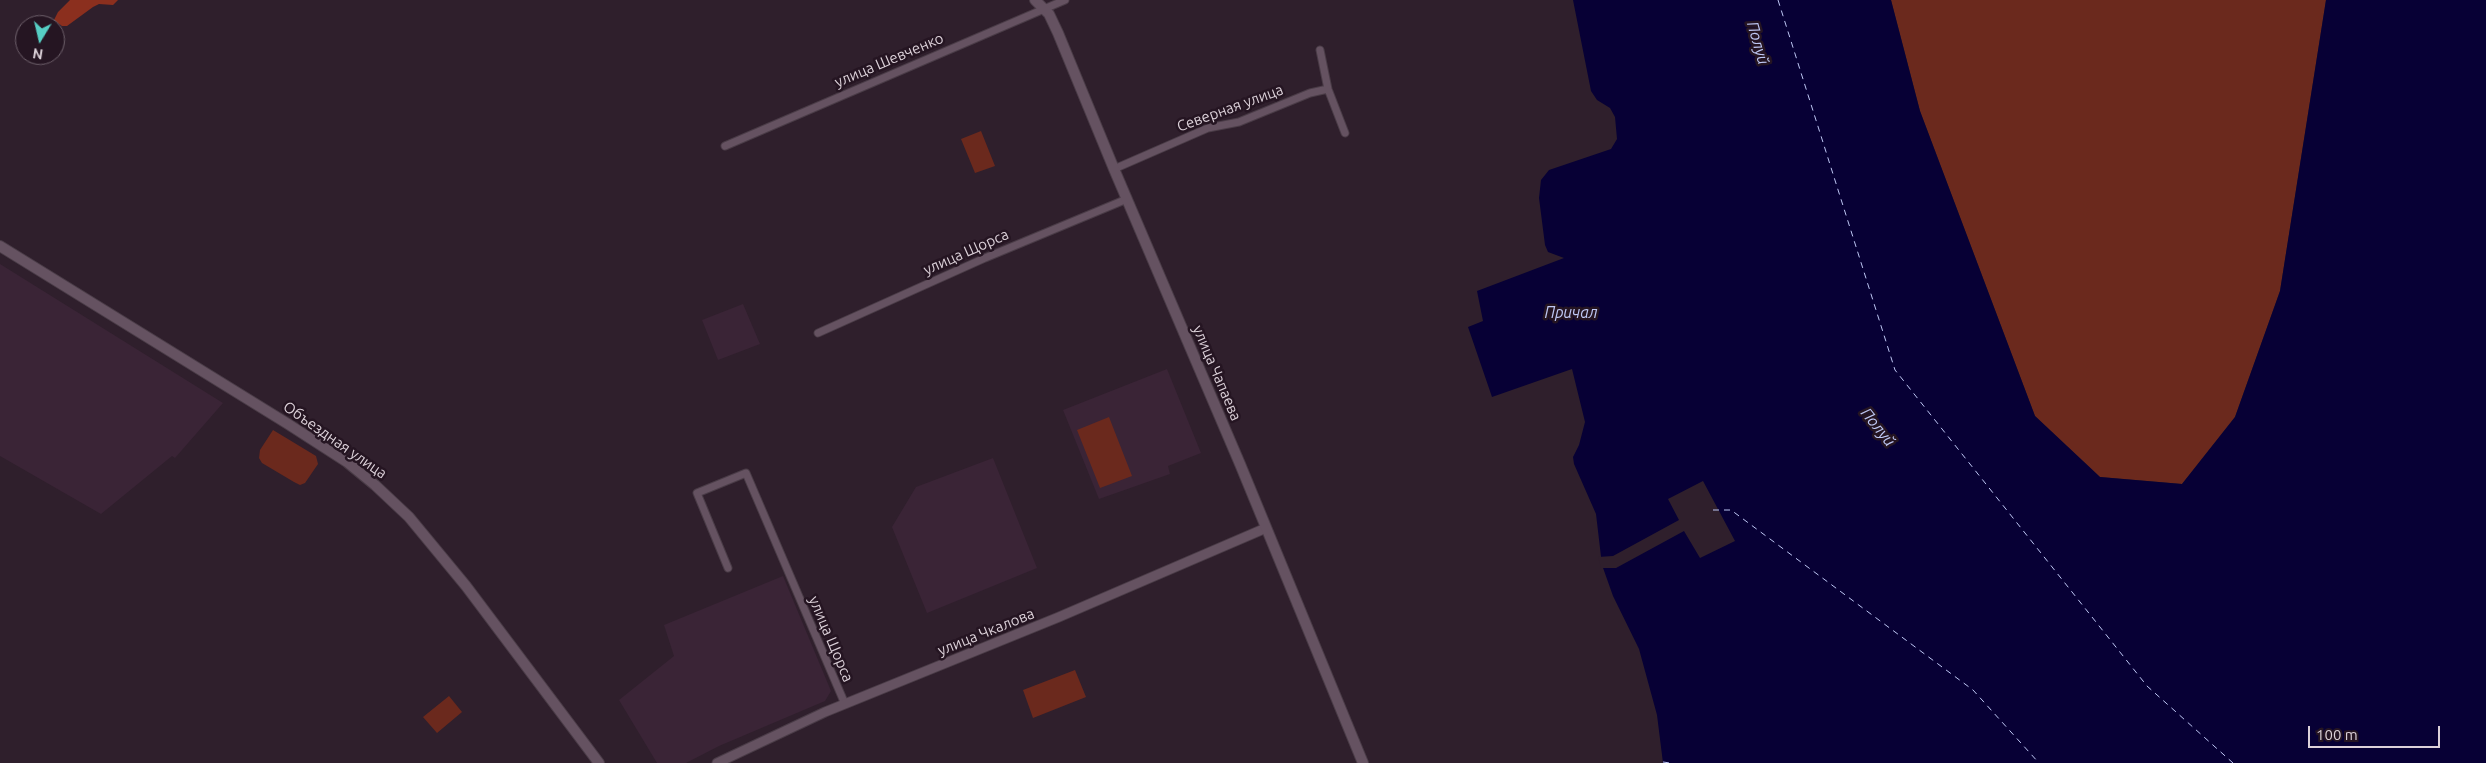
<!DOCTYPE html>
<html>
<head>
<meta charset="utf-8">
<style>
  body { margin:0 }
  #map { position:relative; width:2486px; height:763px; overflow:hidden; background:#2f1f2c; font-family:Ubuntu,sans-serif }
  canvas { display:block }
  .north { position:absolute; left:15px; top:15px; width:50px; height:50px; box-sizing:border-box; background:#251522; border:1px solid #6e606b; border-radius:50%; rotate:189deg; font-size:14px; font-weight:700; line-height:20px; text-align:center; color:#dcd1d9 }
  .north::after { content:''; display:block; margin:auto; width:18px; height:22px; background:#56cec4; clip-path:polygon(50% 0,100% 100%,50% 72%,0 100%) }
  .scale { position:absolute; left:2308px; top:726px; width:132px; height:22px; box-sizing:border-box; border:2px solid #dcd1d9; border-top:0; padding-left:6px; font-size:15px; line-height:18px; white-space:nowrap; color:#dcd1d9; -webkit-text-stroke:4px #251522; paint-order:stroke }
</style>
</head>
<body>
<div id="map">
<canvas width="2486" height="763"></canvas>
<div class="north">N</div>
<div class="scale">100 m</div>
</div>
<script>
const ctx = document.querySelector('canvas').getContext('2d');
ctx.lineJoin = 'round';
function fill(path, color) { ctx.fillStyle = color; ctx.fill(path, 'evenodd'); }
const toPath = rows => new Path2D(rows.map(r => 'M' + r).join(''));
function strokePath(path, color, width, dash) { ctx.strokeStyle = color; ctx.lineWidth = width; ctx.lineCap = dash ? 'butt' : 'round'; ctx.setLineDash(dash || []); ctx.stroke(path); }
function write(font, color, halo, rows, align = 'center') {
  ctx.font = font + ' Ubuntu,sans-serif'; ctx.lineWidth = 5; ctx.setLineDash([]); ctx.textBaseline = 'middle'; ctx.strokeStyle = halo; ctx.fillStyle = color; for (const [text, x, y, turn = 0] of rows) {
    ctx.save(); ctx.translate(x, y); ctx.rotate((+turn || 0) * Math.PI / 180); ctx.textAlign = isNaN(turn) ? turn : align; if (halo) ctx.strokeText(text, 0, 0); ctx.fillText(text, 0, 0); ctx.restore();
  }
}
fill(toPath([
  [0,264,223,403,175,458,172,456,101,514,0,456],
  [743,304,760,344,718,360,702,320],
  [1167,369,1201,453,1168,466,1170,474,1099,499,1063,410],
  [993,458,1037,568,927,613,892,527,916,487],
  [783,576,831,691,825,701,719,746,686,763,657,763,619,700,674,656,664,625]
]), '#3a2436');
fill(toPath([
  [1891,0,2326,0,2280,291,2235,417,2182,484,2100,477,2035,416,1920,111],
  [981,131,995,166,975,173,961,139],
  [1109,417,1132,476,1100,488,1077,430],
  [273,430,316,456,318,464,305,483,300,485,294,482,262,463,259,458,260,450],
  [1075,670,1086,697,1033,718,1023,690],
  [449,696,462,712,437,733,423,717]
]), '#6b291d');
fill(toPath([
  [70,0,118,0,113,5,99,4,93,7,67,26,62,26,54,20,58,12]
]), '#8b2f1e');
fill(toPath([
  [1573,0,1891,0,1920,111,2035,416,2100,477,2182,484,2235,417,2280,291,2326,0,2486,0,2486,763,1663,763,1657,715,1639,649,1613,596,1602,565,1596,514,1574,464,1573,457,1579,445,1585,422,1572,369,1492,397,1468,327,1483,321,1477,291,1564,258,1548,252,1545,245,1539,198,1541,180,1549,170,1611,149,1617,139,1615,117,1610,108,1597,100,1591,91]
]), '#070035');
fill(toPath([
  [1703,481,1735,541,1700,558,1684,531,1616,568,1601,568,1598,557,1613,556,1679,520,1668,499]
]), '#2f1f2c');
strokePath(toPath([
  [1778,0,1895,370,2147,686,2233,763],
  [1713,510,1731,510,1973,690,2039,763],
  [1663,762,1670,763]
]), '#bec7f4', 1, [6, 5]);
const minor = toPath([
  [1320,50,1328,89,1345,133],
  [725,146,1065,0],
  [1114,169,1208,128,1239,122,1310,93,1328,89],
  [818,333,985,258,1127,199],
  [728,568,697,493,746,473,845,704]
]);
const tertiary = toPath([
  [717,763,825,712,1059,617,1266,528]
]);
const secondary = toPath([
  [1035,0,1049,14,1058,33,1114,169,1240,464,1363,763],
  [0,246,288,424,347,462,375,485,409,517,466,586,599,763]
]);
strokePath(minor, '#4a3c47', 9);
strokePath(tertiary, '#4a3c47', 11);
strokePath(secondary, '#4a3c47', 12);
strokePath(minor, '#655261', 7);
strokePath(tertiary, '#655261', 9);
strokePath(secondary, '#655261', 10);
write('15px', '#dcd1d9', '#251522', [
  ["улица Шевченко",889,60,-23],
  ["Северная улица",1230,108,-20],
  ["улица Щорса",966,252,-24],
  ["улица Чапаева",1217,373,67],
  ["Объездная улица",335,440,35],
  ["улица Чкалова",986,632,-22],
  ["улица Щорса",831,639,67]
]);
write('italic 16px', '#bec7f4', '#251522', [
  ["Полуй",1758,43,74],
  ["Причал",1571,313],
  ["Полуй",1878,427,51]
]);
</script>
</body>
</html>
